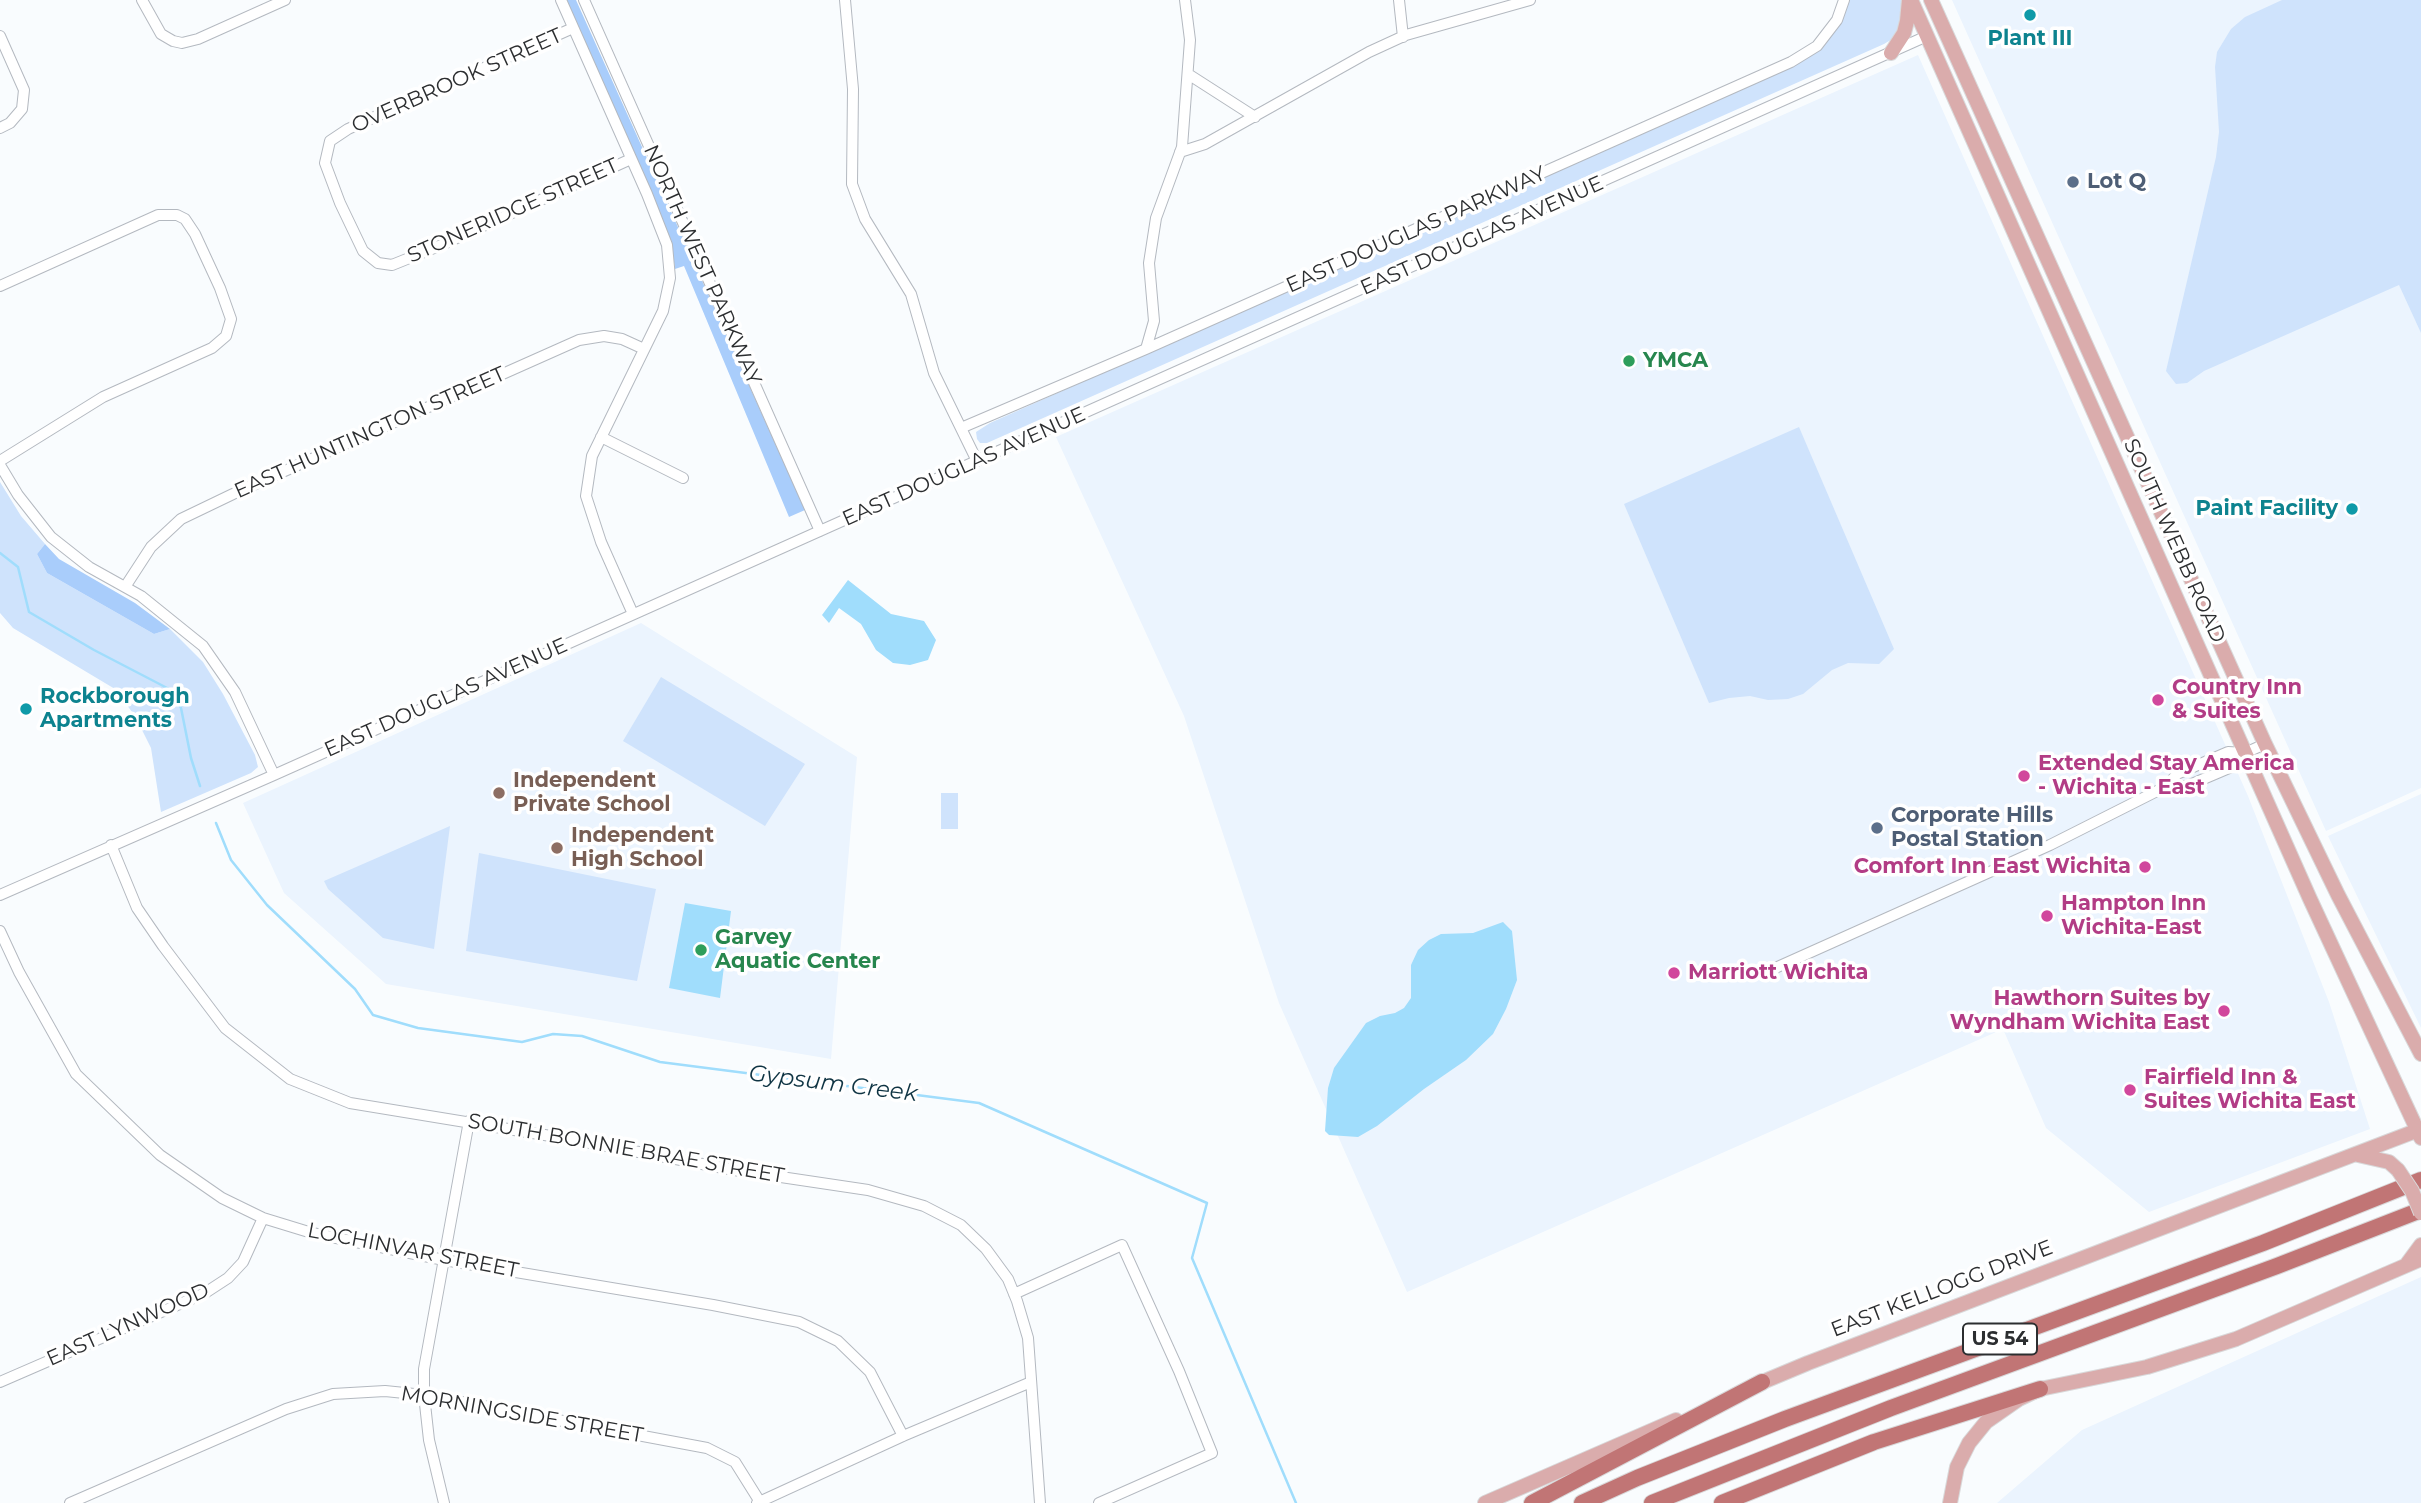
<!DOCTYPE html>
<html>
<head>
<meta charset="utf-8">
<style>
  body { margin:0 }
  canvas { display:block; background:#f9fcfe }
</style>
</head>
<body>
<canvas width="2421" height="1503"></canvas>
<script>
const ctx = document.querySelector('canvas').getContext('2d');
ctx.lineJoin = 'round';
function fill(path, color) { ctx.fillStyle = color; ctx.fill(path, 'evenodd'); }
const toPath = rows => new Path2D(rows.map(r => 'M' + r).join(''));
function strokePath(path, color, width, dash) { ctx.strokeStyle = color; ctx.lineWidth = width; ctx.lineCap = dash ? 'butt' : 'round'; ctx.setLineDash(dash || []); ctx.stroke(path); }
function write(font, color, halo, rows, align = 'center') {
  ctx.font = font + ' Montserrat,sans-serif'; ctx.lineWidth = 7; ctx.setLineDash([]); ctx.textBaseline = 'middle'; ctx.strokeStyle = halo; ctx.fillStyle = color; for (const [text, x, y, turn = 0] of rows) {
    ctx.save(); ctx.translate(x, y); ctx.rotate((+turn || 0) * Math.PI / 180); ctx.textAlign = isNaN(turn) ? turn : align; if (halo) ctx.strokeText(text, 0, 0); ctx.fillText(text, 0, 0); ctx.restore();
  }
}
fill(toPath([
  [1952,0,2421,0,2421,788,2326,831],
  [1918,55,2248,796,2329,1002,2370,1129,2149,1212,2046,1128,2003,1029,1407,1292,1279,1003,1184,716,1056,437],
  [641,623,857,757,831,1059,386,984,284,893,243,803],
  [2421,794,2421,1028,2328,836],
  [2421,1277,2421,1503,1997,1503,2082,1430]
]), '#ebf4fe');
fill(toPath([
  [1849,0,1902,0,1904,20,1894,38,1884,44,987,443,980,443,977,439,976,432,990,423,1778,73,1807,58,1826,40],
  [2282,0,2421,0,2421,333,2399,285,2204,371,2187,383,2176,384,2166,371,2216,157,2219,132,2215,67,2217,52,2231,29,2245,17],
  [1799,427,1894,649,1879,664,1848,663,1832,670,1803,694,1788,699,1768,700,1750,696,1729,698,1709,703,1624,504],
  [0,482,21,516,45,544,37,554,47,573,154,634,170,629,203,662,223,694,255,755,258,767,251,773,161,812,151,748,135,716,115,689,13,628,0,613],
  [661,677,805,764,765,826,623,741],
  [941,793,958,793,958,829,941,829],
  [450,826,434,949,383,938,328,889,324,881],
  [479,853,656,889,637,981,466,951]
]), '#cfe3fc');
fill(toPath([
  [565,0,576,0,805,510,789,517,684,266,675,269,671,240],
  [45,544,59,559,135,603,170,629,154,634,47,573,37,554]
]), '#a9cdfb');
fill(toPath([
  [848,580,891,614,924,621,936,640,928,660,910,665,893,663,876,650,861,624,839,608,829,623,822,615],
  [685,903,731,911,720,998,669,988],
  [1503,922,1512,931,1517,980,1506,1009,1493,1034,1466,1060,1424,1089,1377,1126,1358,1137,1329,1135,1325,1131,1328,1088,1334,1068,1366,1023,1380,1016,1395,1013,1404,1008,1411,998,1411,965,1418,950,1429,940,1441,934,1473,933]
]), '#a0ddfc');
strokePath(toPath([
  [0,553,18,567,29,612,94,650,171,690,181,708,191,758,200,786],
  [216,823,231,860,267,905,355,989,373,1015,418,1028,522,1042,553,1034,582,1036,660,1062,979,1103,1207,1203,1192,1258,1296,1503]
]), '#a0ddfc', 2.5);
const minor = toPath([
  [142,0,161,34,173,41,182,43,198,39,285,0],
  [561,0,647,194,667,245,670,278,663,311,592,456,586,496,601,542,633,614],
  [584,0,820,531],
  [845,0,853,89,852,184,865,219,911,294,934,373,977,461],
  [1399,0,1403,37],
  [573,28,348,129,330,141,325,163,340,203,363,251,378,263,392,265,439,246,631,159],
  [0,36,24,90,22,109,10,123,0,128],
  [1188,74,1255,117],
  [1180,152,1205,144,1369,52,1406,35,1530,0],
  [0,286,158,215,177,215,185,219,195,234,220,288,231,319,226,336,212,348,103,397,0,461],
  [1146,349,1154,321,1149,263,1156,218,1182,147,1190,40,1185,0],
  [961,428,1146,349,1791,62,1817,46,1837,20,1844,0],
  [601,437,683,478],
  [0,465,18,495,51,537,89,567,141,596,203,646,235,692,274,775],
  [125,587,151,547,181,519,233,494,579,340,604,336,622,339,644,349],
  [2167,786,2177,774,2228,752,2245,753],
  [111,845,137,908,163,946,225,1028,290,1079,350,1103,575,1140,734,1170,868,1190,924,1206,961,1225,986,1249,1008,1279,1017,1301,1028,1338,1040,1503],
  [0,895,274,775,1927,36],
  [0,931,19,972,76,1074,160,1155,222,1198,263,1218,312,1233,444,1260,713,1305,799,1322,838,1341,870,1372,903,1436],
  [1773,969,2050,845,2167,786,2187,786,2234,766,2245,753,2265,744],
  [1014,1294,1122,1245,1179,1371,1212,1453,1099,1503],
  [0,1382,205,1293,228,1278,243,1262,263,1218],
  [70,1503,286,1409,333,1394,385,1391,424,1395,707,1448,735,1462,760,1502],
  [444,1503,429,1440,424,1395,424,1369,469,1121],
  [757,1503,903,1436,1031,1382]
]);
const major = toPath([
  [1911,0,2310,899,2421,1138],
  [1931,0,2265,744,2338,895,2421,1054],
  [1891,53,1904,33,1907,21,1909,0],
  [2358,1155,2389,1162,2398,1170],
  [2407,1264,2421,1245],
  [1753,1386,1808,1363,2421,1129],
  [1485,1503,1676,1420],
  [1950,1503,1957,1467,1969,1443,1986,1422,2019,1399,2040,1389,2147,1367,2236,1339,2421,1259]
]);
const highway = toPath([
  [1532,1503,1762,1382],
  [1582,1503,1637,1478,1785,1419,2263,1243,2421,1180],
  [1652,1503,1891,1408,2277,1266,2421,1210],
  [1722,1503,1874,1442,2040,1389]
]);
strokePath(minor, '#b4b9c0', 12);
strokePath(major, '#d9d9da', 16);
strokePath(highway, '#d9d9da', 18);
strokePath(minor, '#fff', 10);
strokePath(major, '#daacac', 14);
strokePath(highway, '#c17575', 16);
const majorBridge = toPath([
  [2398,1170,2412,1191,2421,1213]
]);
strokePath(majorBridge, '#d9d9da', 16, []);
strokePath(majorBridge, '#daacac', 14);
for (const [x, y, r, color] of [
  [2030,15,7,"#0f9aa8"],
  [2073,182,7,"#5c6f8a"],
  [1629,361,7,"#2e9e5b"],
  [2352,509,7,"#0f9aa8"],
  [2158,700,7,"#d1479c"],
  [26,709,7,"#0f9aa8"],
  [2024,776,7,"#d1479c"],
  [499,793,7,"#8d6e63"],
  [1877,828,7,"#5c6f8a"],
  [557,848,7,"#8d6e63"],
  [2145,867,7,"#d1479c"],
  [2047,916,7,"#d1479c"],
  [701,950,7,"#2e9e5b"],
  [1674,973,7,"#d1479c"],
  [2224,1011,7,"#d1479c"],
  [2130,1090,7,"#d1479c"]
]) { const dot = new Path2D(); dot.arc(x, y, r, 0, 2 * Math.PI); ctx.fillStyle = color; ctx.fill(dot); strokePath(dot, '#fff', 2.5); }
for (const [x, y, w] of [
  [2000,1339,74]
]) { const box = new Path2D(); box.roundRect(x - w / 2, y - 15.5, w, 31, 5); ctx.fillStyle = '#fff'; ctx.fill(box); strokePath(box, '#2c2e30', 2); }
write('bold 19px', '#2c2e30', null, [
  ["US 54",2000,1339]
]);
write('bold 21px', '#0d838f', '#fff', [
  ["Plant III",2030,39],
  ["Paint Facility",2338,509,"right"],
  ["Rockborough",40,697,"left"],
  ["Apartments",40,721,"left"]
]);
write('21px', '#2c2e30', '#fff', [
  ["OVERBROOK STREET",457,81,-24],
  ["STONERIDGE STREET",513,211,-24],
  ["EAST DOUGLAS PARKWAY",1416,230,-24],
  ["EAST DOUGLAS AVENUE",1482,236,-24],
  ["NORTH WEST PARKWAY",702,265,66],
  ["EAST HUNTINGTON STREET",370,433,-24],
  ["EAST DOUGLAS AVENUE",964,467,-24],
  ["SOUTH WEBB ROAD",2174,541,66],
  ["EAST DOUGLAS AVENUE",446,698,-24],
  ["SOUTH BONNIE BRAE STREET",626,1149,10],
  ["LOCHINVAR STREET",413,1251,11],
  ["EAST KELLOGG DRIVE",1942,1289,-21],
  ["EAST LYNWOOD",128,1325,-24],
  ["MORNINGSIDE STREET",522,1415,10]
]);
write('bold 21px', '#4e5e75', '#fff', [
  ["Lot Q",2087,182],
  ["Corporate Hills",1891,816],
  ["Postal Station",1891,840]
], 'left');
write('bold 21px', '#27864d', '#fff', [
  ["YMCA",1643,361],
  ["Garvey",715,938],
  ["Aquatic Center",715,962]
], 'left');
write('bold 21px', '#b23c85', '#fff', [
  ["Country Inn",2172,688],
  ["& Suites",2172,712],
  ["Extended Stay America",2038,764],
  ["- Wichita - East",2038,788],
  ["Comfort Inn East Wichita",2131,867,"right"],
  ["Hampton Inn",2061,904],
  ["Wichita-East",2061,928],
  ["Marriott Wichita",1688,973],
  ["Hawthorn Suites by",2210,999,"right"],
  ["Wyndham Wichita East",2210,1023,"right"],
  ["Fairfield Inn &",2144,1078],
  ["Suites Wichita East",2144,1102]
], 'left');
write('bold 21px', '#785e54', '#fff', [
  ["Independent",513,781],
  ["Private School",513,805],
  ["Independent",571,836],
  ["High School",571,860]
], 'left');
write('italic 23px', '#0f3443', '#fff', [
  ["Gypsum Creek",833,1084,7]
]);
</script>
</body>
</html>
